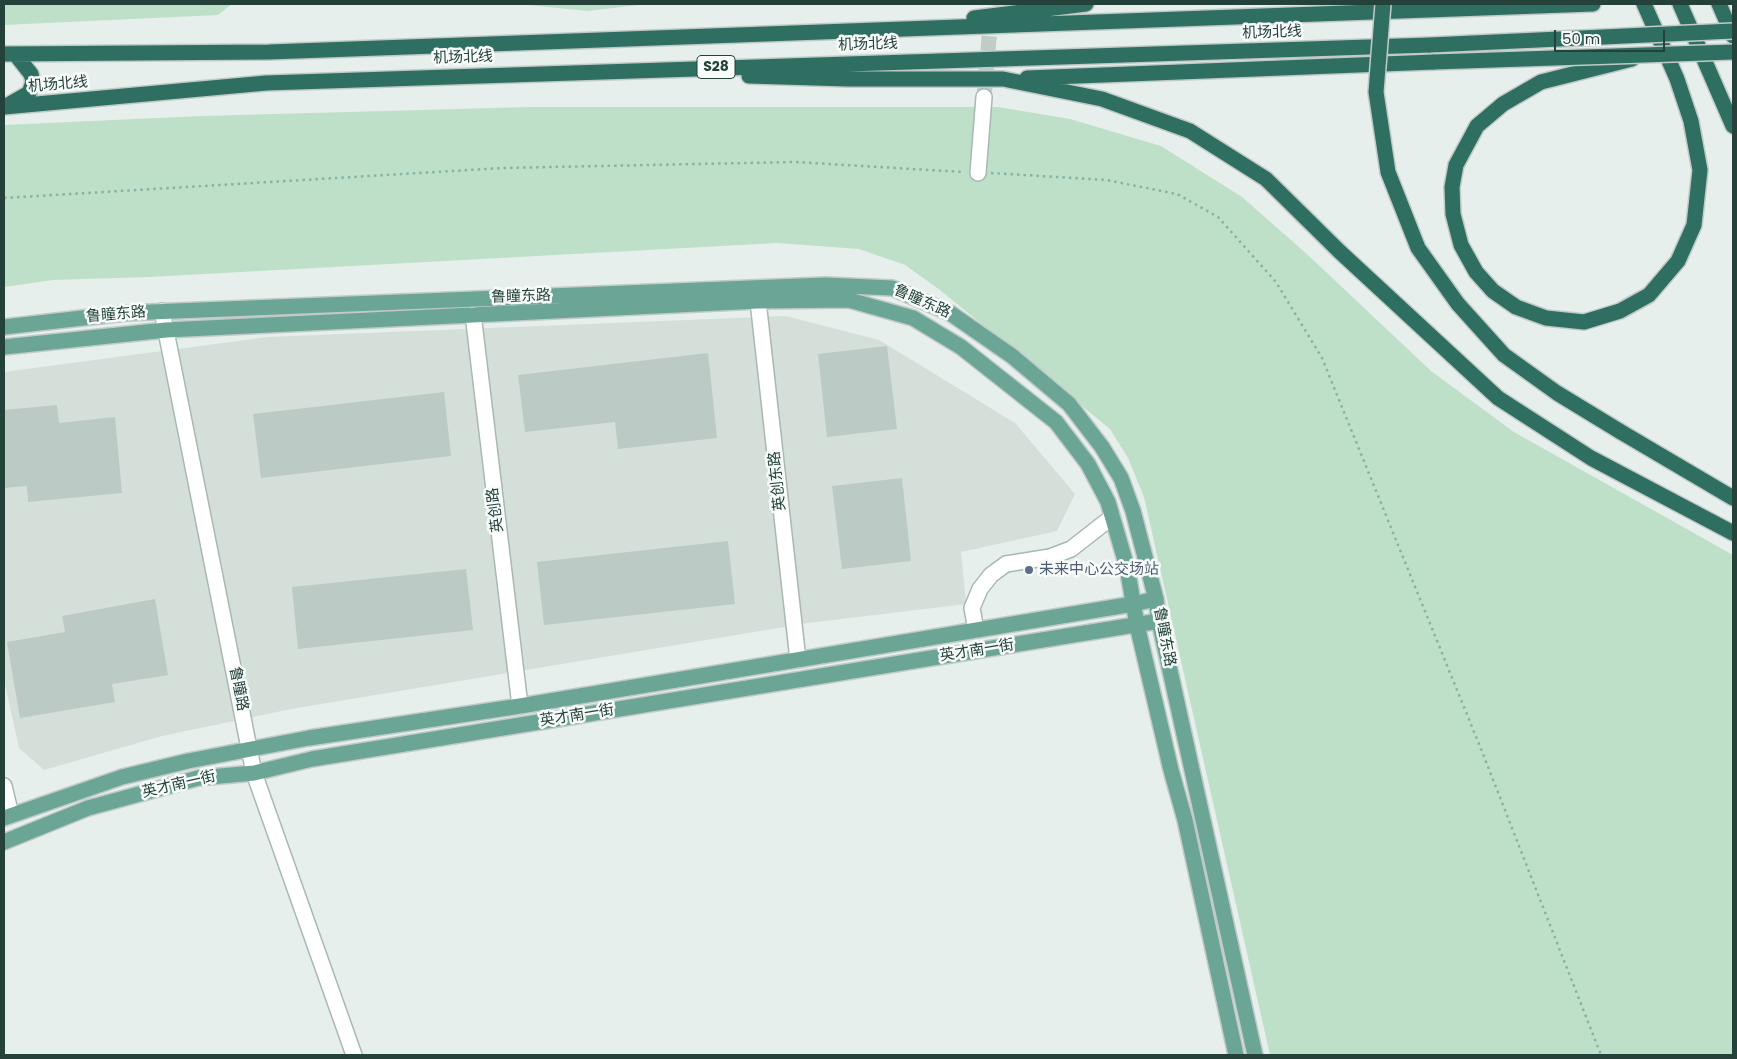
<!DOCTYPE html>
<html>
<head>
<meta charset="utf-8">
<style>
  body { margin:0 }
  #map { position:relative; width:1737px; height:1059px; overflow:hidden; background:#e6efeb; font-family:Poppins,sans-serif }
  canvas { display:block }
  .frame { position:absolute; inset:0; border:5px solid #24423a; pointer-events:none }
  .scale { position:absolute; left:1554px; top:30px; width:111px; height:22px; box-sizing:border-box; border:2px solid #24423a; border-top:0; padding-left:6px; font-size:15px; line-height:18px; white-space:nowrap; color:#24423a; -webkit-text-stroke:4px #f7fbf9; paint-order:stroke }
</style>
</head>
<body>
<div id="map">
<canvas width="1737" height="1059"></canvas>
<div class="frame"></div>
<div class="scale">50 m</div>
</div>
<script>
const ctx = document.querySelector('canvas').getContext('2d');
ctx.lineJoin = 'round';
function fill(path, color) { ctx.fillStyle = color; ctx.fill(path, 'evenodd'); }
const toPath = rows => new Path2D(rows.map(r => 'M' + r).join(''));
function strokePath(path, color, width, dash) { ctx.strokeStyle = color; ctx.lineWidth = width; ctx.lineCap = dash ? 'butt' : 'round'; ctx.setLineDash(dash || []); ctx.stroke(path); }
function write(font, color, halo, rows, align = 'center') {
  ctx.font = font + ' Poppins,"Noto Sans SC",sans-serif'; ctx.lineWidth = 5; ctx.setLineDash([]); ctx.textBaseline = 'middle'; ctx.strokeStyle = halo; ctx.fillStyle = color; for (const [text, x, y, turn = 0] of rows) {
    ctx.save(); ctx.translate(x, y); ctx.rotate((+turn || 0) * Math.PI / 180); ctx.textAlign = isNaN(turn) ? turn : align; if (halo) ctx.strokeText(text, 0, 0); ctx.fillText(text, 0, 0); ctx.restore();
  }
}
fill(toPath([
  [786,316,879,340,1015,423,1075,494,1057,531,961,552,966,604,808,623,291,709,162,736,44,770,19,748,4,680,4,372,268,337]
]), '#d4dfda');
fill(toPath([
  [4,4,232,4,218,15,4,25],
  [518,4,647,4,588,11],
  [531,107,998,107,1070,119,1161,146,1242,197,1308,255,1431,371,1514,432,1733,555,1733,1055,1270,1055,1144,497,1128,458,1110,429,940,290,905,265,859,249,777,243,149,277,53,280,4,287,4,125,201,116]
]), '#bfe0c8');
fill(toPath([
  [887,346,897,429,827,437,818,354],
  [708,353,717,438,618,449,615,422,525,432,518,375],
  [444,392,451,456,261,478,253,414],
  [57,405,59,423,115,417,122,493,28,502,27,486,4,488,4,410],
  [902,478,911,561,842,569,832,486],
  [728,541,735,604,544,625,537,562],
  [466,569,473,630,298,649,292,587],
  [155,599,168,675,112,684,115,702,20,718,7,642,65,632,62,616]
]), '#bbcac4');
strokePath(toPath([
  [984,97,992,4]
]), '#bfccc8', 15, [15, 8]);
const minor = toPath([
  [978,173,984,97],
  [758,301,798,660],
  [162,311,254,773,354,1055],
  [473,314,520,706],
  [976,630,972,608,980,589,991,575,1006,564,1050,557,1071,549,1112,517],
  [4,786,11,815]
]);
const major = toPath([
  [4,327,126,313,825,285,892,288,950,313,1012,356,1069,404,1102,447,1121,478,1133,511,1156,599,1159,621,1255,1055],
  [4,347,166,330,758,301,849,300,913,318,961,347,1056,422,1088,464,1108,502,1127,567,1137,625,1171,770,1185,820,1236,1055],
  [4,818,122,777,188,761,309,738,520,706,1133,604,1156,599],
  [4,842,88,808,198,778,254,773,312,759,1159,621]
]);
const highway = toPath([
  [1680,4,1733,126],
  [1719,4,1733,36],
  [974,18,1086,4],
  [4,54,269,52,1593,4],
  [1632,59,1541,82,1503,104,1477,126,1456,165,1452,187,1453,214,1461,245,1476,272,1493,291,1516,307,1546,318,1584,322,1620,311,1649,295,1678,261,1694,225,1700,170,1691,121,1677,79,1644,4],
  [749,76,848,79,1003,79,1102,99,1190,131,1266,179,1339,251,1498,398,1591,458,1733,533],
  [1027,78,1434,62],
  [8,105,29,93,33,82,31,74,16,55],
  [4,107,266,83,1430,45],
  [1621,432,1733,498]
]);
strokePath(minor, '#a8b8b2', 18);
strokePath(major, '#c2cac8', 18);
strokePath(highway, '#c2cac8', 18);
strokePath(toPath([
  [991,173,1106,180,1177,194,1218,217,1276,282,1322,358,1481,749,1601,1055],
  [4,198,502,168,795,162,963,172]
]), '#86b3a5', 2.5, [2.5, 4]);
strokePath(minor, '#fff', 15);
strokePath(major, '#6aa596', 15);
strokePath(highway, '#2f6f62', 15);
const highwayBridge = toPath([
  [1383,4,1376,92,1388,172,1418,248,1458,304,1504,355,1557,393,1621,432],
  [1430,45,1733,31],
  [1434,62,1733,52]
]);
strokePath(highwayBridge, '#c2cac8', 18, []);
strokePath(highwayBridge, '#2f6f62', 15);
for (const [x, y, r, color] of [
  [1029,570,5,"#5c6f8a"]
]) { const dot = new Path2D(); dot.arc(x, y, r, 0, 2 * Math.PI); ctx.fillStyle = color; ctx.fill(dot); strokePath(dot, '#f7fbf9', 2); }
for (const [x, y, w] of [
  [716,67,38]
]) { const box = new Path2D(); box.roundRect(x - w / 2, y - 11.5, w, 23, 4); ctx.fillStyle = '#f7fbf9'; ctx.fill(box); strokePath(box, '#24423a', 1); }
write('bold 14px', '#24423a', null, [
  ["S28",716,67]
]);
write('15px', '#24423a', '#f7fbf9', [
  ["机场北线",1272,33,-2],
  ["机场北线",868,45,-2],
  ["机场北线",463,58,-2],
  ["机场北线",58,85,-5],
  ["鲁瞳东路",521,297,-2],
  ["鲁瞳东路",922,302,24],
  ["鲁瞳东路",116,315,-5],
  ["英创东路",778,481,-96],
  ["英创路",496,510,-97],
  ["鲁瞳东路",1164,637,79],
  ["英才南一街",977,651,-9],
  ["鲁瞳路",238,689,79],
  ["英才南一街",577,716,-9],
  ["英才南一街",179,785,-13]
]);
write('15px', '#4e5e75', '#f7fbf9', [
  ["未来中心公交场站",1039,570]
], 'left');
</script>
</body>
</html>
